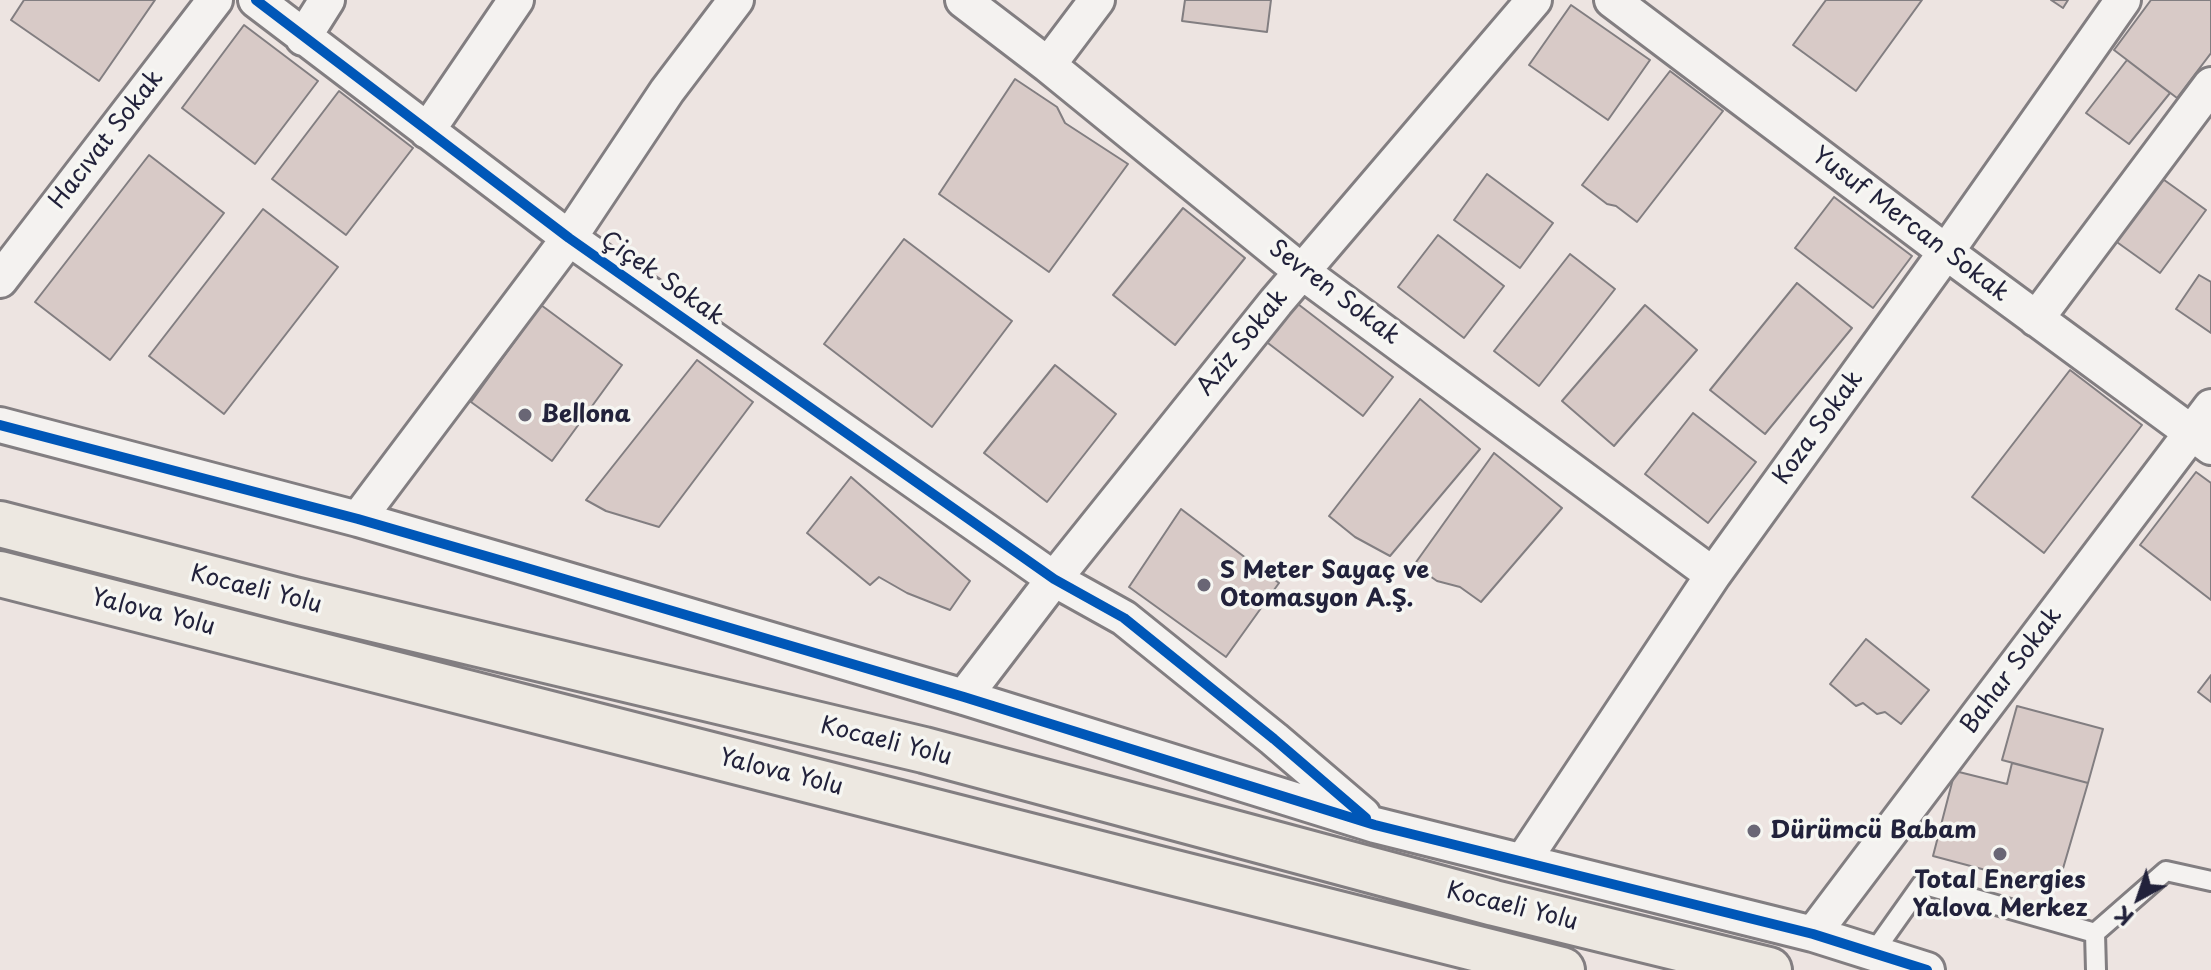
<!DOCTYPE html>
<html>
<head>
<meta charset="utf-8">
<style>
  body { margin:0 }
  #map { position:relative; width:2211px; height:970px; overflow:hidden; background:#ede4e1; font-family:"Playpen Sans",sans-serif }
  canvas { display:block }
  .north { position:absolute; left:2099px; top:858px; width:80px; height:80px; -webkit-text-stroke:6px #f6f6f2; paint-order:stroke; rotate:220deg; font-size:22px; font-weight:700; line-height:32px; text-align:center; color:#22223b }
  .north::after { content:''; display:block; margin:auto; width:28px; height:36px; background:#22223b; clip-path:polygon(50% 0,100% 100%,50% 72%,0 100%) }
</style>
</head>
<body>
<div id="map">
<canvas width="2211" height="970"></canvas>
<div class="north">K</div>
</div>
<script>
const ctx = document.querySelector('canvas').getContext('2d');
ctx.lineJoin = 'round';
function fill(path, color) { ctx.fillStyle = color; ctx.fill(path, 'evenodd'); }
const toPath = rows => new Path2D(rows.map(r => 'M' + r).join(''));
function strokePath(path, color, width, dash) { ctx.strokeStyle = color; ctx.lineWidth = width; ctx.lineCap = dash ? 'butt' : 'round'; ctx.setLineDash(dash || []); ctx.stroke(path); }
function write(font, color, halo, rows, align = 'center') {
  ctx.font = font + ' "Playpen Sans",sans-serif'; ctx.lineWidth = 7; ctx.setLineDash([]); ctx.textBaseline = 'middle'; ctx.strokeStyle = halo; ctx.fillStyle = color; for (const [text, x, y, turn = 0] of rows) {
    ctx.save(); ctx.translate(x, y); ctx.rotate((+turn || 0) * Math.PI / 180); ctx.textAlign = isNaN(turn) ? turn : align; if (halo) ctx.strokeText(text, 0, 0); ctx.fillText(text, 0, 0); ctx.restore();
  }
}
const building = toPath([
  [24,0,155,0,99,81,11,20,24,0],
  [1185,0,1271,0,1267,32,1182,21,1185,0],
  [1826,0,1922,0,1856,91,1793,45,1826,0],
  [2051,0,2068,0,2063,8,2051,0],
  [2151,0,2211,0,2211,53,2177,98,2114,50,2151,0],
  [1571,5,1650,60,1608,120,1529,65,1571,5],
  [244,25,318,81,255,164,182,108,244,25],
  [2127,60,2170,93,2129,144,2086,113,2127,60],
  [1670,71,1723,111,1637,222,1616,206,1607,204,1582,185,1670,71],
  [1015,79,1057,107,1065,123,1128,164,1049,272,939,194,1015,79],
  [339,91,413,148,346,235,272,179,339,91],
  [149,155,224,213,110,360,35,302,149,155],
  [1487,174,1553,223,1520,268,1454,220,1487,174],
  [2160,177,2206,210,2160,273,2114,240,2160,177],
  [1834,197,1912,256,1873,308,1795,248,1834,197],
  [1183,208,1245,258,1175,345,1113,295,1183,208],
  [263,209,338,267,224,414,149,356,263,209],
  [1438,235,1504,286,1464,338,1398,287,1438,235],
  [904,239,1012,321,932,427,824,344,904,239],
  [1570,254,1615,289,1539,386,1494,351,1570,254],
  [2199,275,2211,282,2211,333,2176,309,2199,275],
  [1797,283,1852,328,1765,434,1710,390,1797,283],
  [1294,301,1393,377,1363,416,1264,340,1294,301],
  [541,305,622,365,552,461,471,402,541,305],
  [1645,305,1697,350,1614,446,1562,401,1645,305],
  [697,360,753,402,659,527,606,511,586,500,697,360],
  [1055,365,1116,414,1047,502,984,453,1055,365],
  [2070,370,2142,425,2044,553,1972,497,2070,370],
  [1420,399,1480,449,1390,556,1355,537,1329,516,1420,399],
  [1693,413,1756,462,1708,523,1645,474,1693,413],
  [1494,453,1562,508,1481,602,1460,587,1437,581,1414,565,1494,453],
  [2196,472,2211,483,2211,600,2140,545,2196,472],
  [851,477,970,581,950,610,907,593,879,577,870,585,807,533,851,477],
  [1181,509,1279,583,1226,657,1129,587,1181,509],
  [1866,639,1929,690,1901,724,1885,712,1877,714,1863,703,1856,706,1830,684,1866,639],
  [2211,675,2211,702,2198,692,2211,675],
  [2017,706,2103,729,2088,783,2002,760,2017,706],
  [2012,763,2088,783,2057,889,1933,856,1955,771,2007,784,2012,763]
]);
fill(building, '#d8cac7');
strokePath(building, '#827e81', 2);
const service = toPath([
  [2095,933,2166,871,2211,881],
  [1873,953,1922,884,2095,933,2096,970]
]);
const minor = toPath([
  [256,0,569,238,1054,579,1124,618,1274,739,1363,815],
  [963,0,1048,65,1301,271,1713,575],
  [1612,0,1946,252,2211,447],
  [303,38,327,0],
  [1048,65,1097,0],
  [427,131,516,0],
  [0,280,215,0],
  [2036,319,2211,85],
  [0,425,358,519,520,566,964,697,1375,825,1813,934,1927,970],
  [358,519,569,238,667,91,736,0],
  [964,697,1054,579,1276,302,1534,0],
  [1523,861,1713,575,1946,252,2123,0],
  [1813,934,2211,407]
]);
const trunk = toPath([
  [0,524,294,600,924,750,1494,903,1769,970],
  [0,574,1159,869,1562,970]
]);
strokePath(service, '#827e81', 24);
strokePath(minor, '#827e81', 40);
strokePath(trunk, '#827e81', 50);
strokePath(service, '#f4f2f0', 18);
strokePath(minor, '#f4f2f0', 34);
strokePath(trunk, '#ede8e1', 44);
strokePath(toPath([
  [256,0,569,238,1054,579,1124,618,1274,739,1366,818],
  [0,425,358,519,520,566,964,697,1375,825,1813,934,1927,970]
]), '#0057b8', 10);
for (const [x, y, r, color] of [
  [525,415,8,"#696675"],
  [1204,585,8,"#696675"],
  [1754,831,8,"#696675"],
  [2000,854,8,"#696675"]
]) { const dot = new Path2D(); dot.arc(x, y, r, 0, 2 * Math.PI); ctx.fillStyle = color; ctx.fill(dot); strokePath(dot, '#f6f6f2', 3); }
write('24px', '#22223b', '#f6f6f2', [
  ["Hacıvat Sokak",107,140,-52],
  ["Yusuf Mercan Sokak",1910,225,37],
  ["Çiçek Sokak",662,279,35],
  ["Sevren Sokak",1334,293,37],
  ["Aziz Sokak",1243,343,-51],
  ["Koza Sokak",1819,428,-54],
  ["Kocaeli̇ Yolu",256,590,14],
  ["Yalova Yolu",153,613,14],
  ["Bahar Sokak",2012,671,-53],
  ["Kocaeli̇ Yolu",886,742,14],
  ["Yalova Yolu",781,773,14],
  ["Kocaeli̇ Yolu",1512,907,14]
]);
write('bold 24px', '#22223b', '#f6f6f2', [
  ["Bellona",541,415],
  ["S Meter Sayaç ve",1220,571],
  ["Otomasyon A.Ş.",1220,599],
  ["Dürümcü Babam",1770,831],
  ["Total Energies",2000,881,"center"],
  ["Yalova Merkez",2000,909,"center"]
], 'left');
</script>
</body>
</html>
